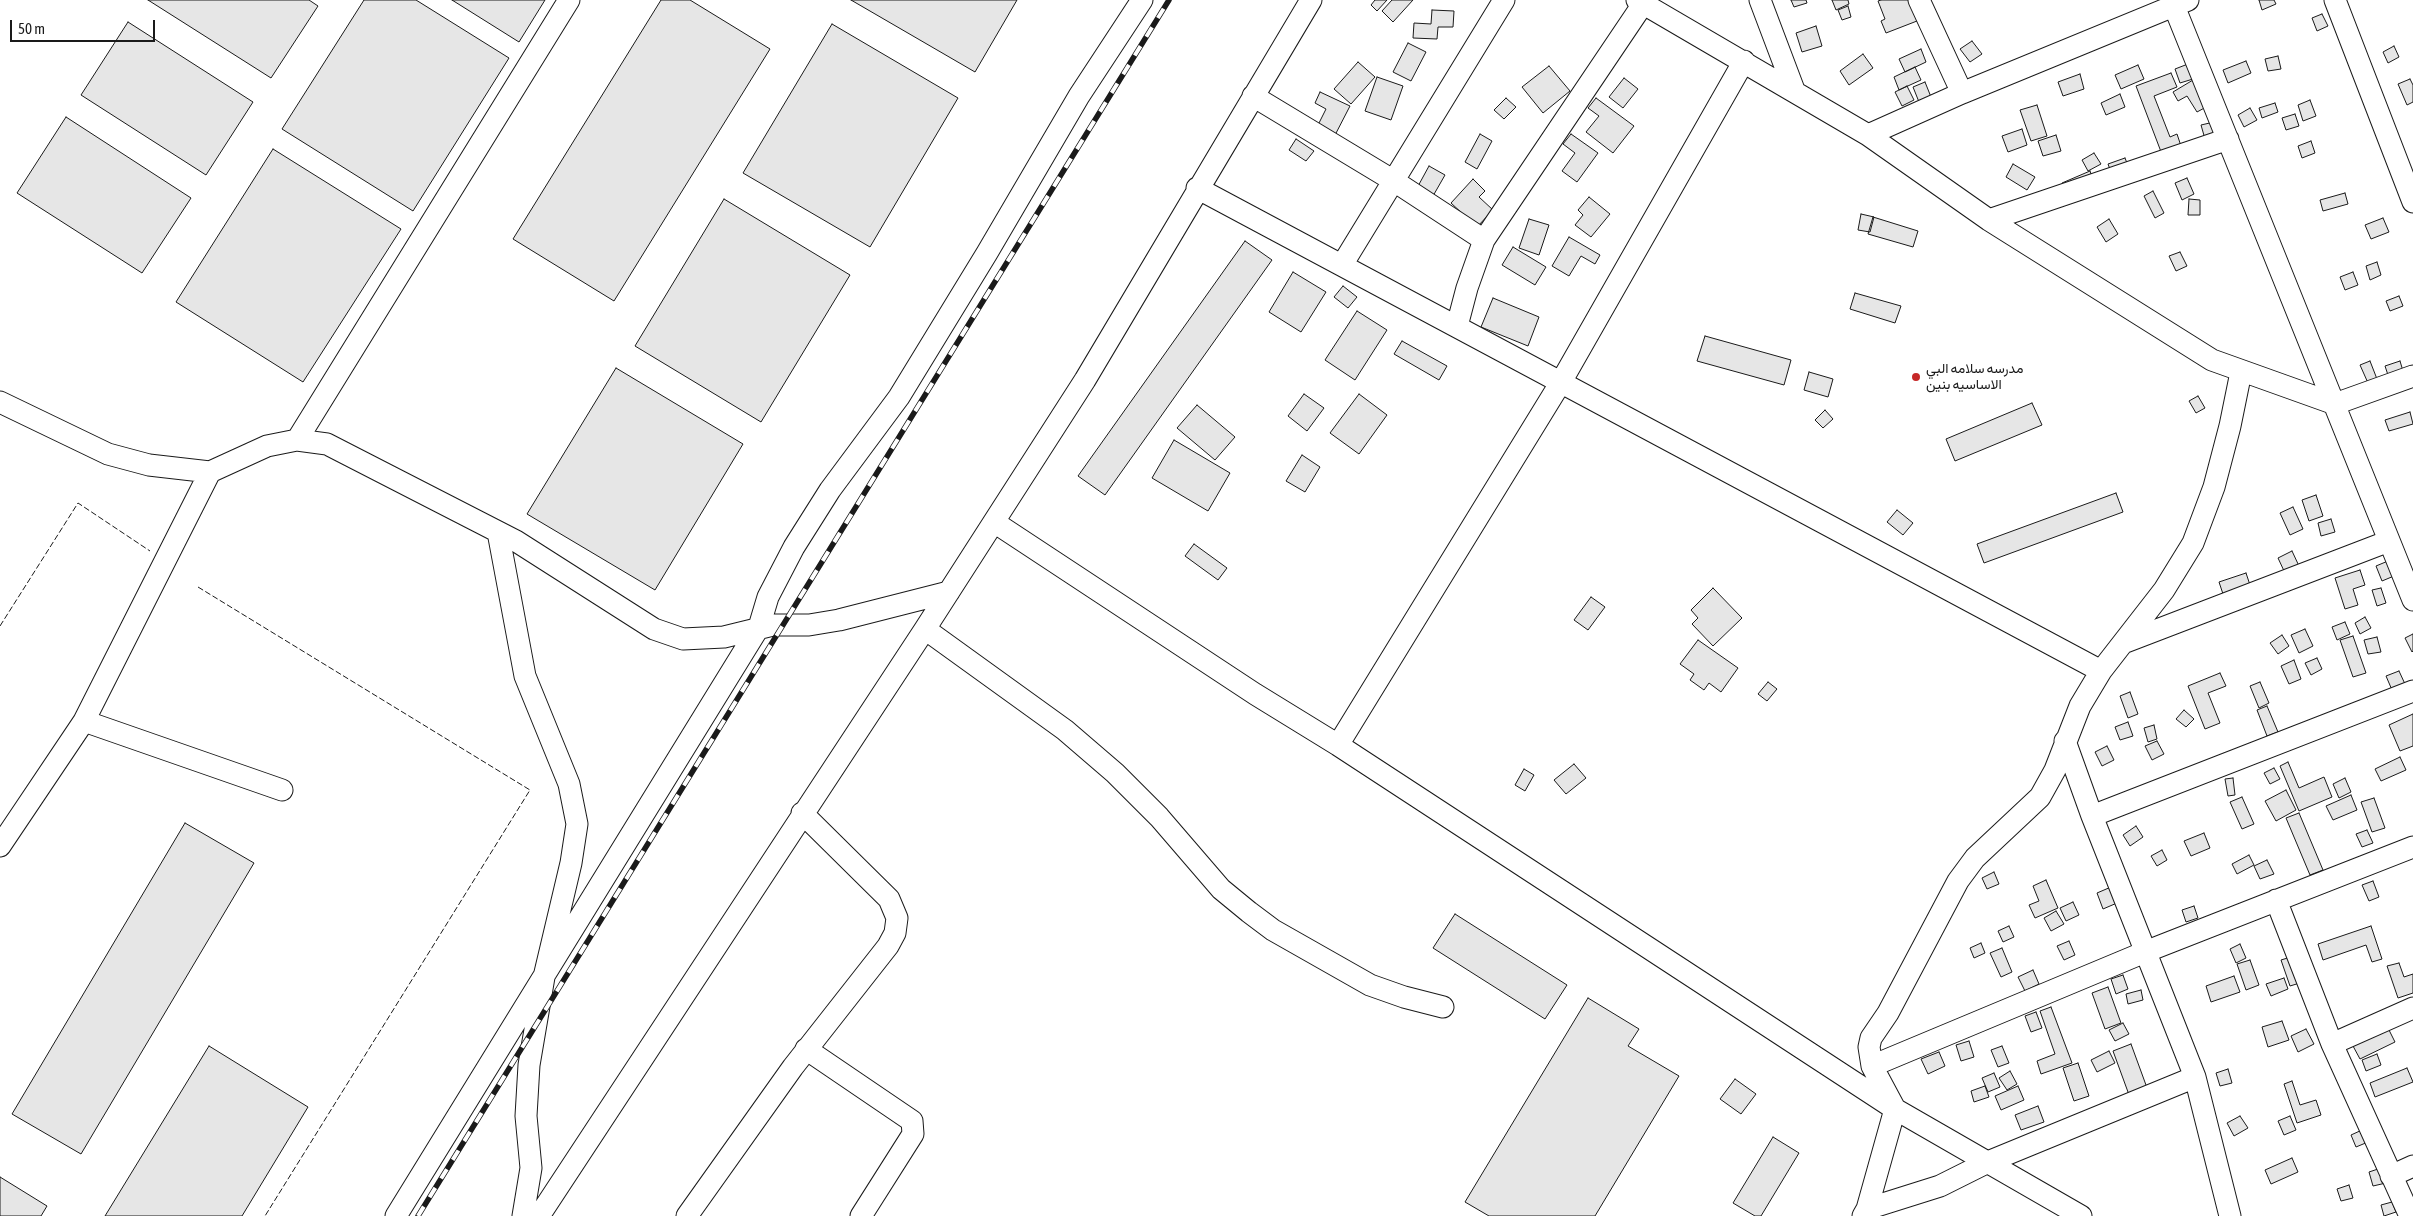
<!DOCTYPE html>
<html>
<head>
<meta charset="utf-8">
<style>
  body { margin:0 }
  #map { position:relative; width:2413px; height:1216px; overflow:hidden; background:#fff; font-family:"Asap Condensed",sans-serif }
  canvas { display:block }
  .scale { position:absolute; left:10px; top:20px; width:145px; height:22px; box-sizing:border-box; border:2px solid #1a1a1a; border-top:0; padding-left:6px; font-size:15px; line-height:18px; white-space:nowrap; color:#1a1a1a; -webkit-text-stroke:4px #fff; paint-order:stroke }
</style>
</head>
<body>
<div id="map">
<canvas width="2413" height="1216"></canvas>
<div class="scale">50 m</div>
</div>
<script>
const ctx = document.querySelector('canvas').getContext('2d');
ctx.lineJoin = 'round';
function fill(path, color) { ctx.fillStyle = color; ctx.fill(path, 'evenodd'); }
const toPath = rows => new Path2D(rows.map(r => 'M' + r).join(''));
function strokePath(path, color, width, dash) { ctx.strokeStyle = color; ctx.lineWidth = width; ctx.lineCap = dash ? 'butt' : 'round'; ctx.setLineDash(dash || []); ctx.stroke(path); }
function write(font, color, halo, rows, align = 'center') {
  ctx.font = font + ' "Asap Condensed",Vazirmatn,sans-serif'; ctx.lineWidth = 4; ctx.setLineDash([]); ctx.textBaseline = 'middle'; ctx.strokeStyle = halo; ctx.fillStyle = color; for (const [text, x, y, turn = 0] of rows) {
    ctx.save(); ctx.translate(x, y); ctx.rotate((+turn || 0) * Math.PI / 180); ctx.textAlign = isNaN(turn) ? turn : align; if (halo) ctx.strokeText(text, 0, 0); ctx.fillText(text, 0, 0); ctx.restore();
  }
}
const building = toPath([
  [148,0,309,0,318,6,271,78,148,0],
  [364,0,416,0,509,58,413,211,282,129,364,0],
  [452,0,545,0,519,42,452,0],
  [661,0,690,0,770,49,614,301,513,239,661,0],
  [851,0,1017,0,975,72,851,0],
  [1375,0,1387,0,1377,11,1371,5,1375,0],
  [1392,0,1413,0,1393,22,1382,11,1392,0],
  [1791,0,1806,0,1807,3,1794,7,1791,0],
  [1832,0,1848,0,1849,4,1836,10,1832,0],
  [1881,0,1909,0,1917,21,1886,33,1881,21,1885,19,1878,1,1881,0],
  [2259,0,2274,0,2276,4,2262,10,2259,0],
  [1848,6,1851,17,1842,20,1838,10,1848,6],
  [1432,10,1454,11,1453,27,1438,27,1437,39,1413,38,1414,23,1431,24,1432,10],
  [2322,14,2328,26,2317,31,2312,18,2322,14],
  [128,22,253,102,206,175,81,95,128,22],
  [832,24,958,98,870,247,743,173,832,24],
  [1816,26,1822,46,1802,52,1796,33,1816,26],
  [1972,41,1982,54,1970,62,1960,49,1972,41],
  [1408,43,1426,52,1411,81,1393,72,1408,43],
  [2394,46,2399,57,2388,63,2383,52,2394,46],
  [1921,49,1926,62,1905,72,1899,59,1921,49],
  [1863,54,1873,68,1849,85,1840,71,1863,54],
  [2278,56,2281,69,2268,71,2265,59,2278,56],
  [2246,61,2251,73,2228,83,2223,70,2246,61],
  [1358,62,1375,77,1351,104,1334,89,1358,62],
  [2188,64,2193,79,2180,83,2175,69,2188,64],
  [2138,65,2144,79,2121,89,2115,75,2138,65],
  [1549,66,1570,91,1543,113,1522,87,1549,66],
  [1915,67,1921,80,1899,90,1894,77,1915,67],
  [2171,73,2177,87,2154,96,2170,137,2177,134,2182,149,2163,157,2136,86,2171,73],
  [2080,74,2084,89,2063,96,2058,82,2080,74],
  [1377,77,1403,86,1391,120,1365,111,1377,77],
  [1624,78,1638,89,1623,108,1609,97,1624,78],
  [2410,79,2413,85,2413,102,2407,105,2398,84,2410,79],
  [2193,80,2208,106,2197,112,2187,96,2178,101,2173,92,2193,80],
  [1925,82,1931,97,1919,102,1913,87,1925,82],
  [1907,86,1914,100,1902,106,1895,92,1907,86],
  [1320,92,1350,106,1333,139,1315,131,1326,109,1315,103,1320,92],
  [2120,94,2125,107,2106,115,2101,103,2120,94],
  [1506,98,1516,107,1504,119,1494,110,1506,98],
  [1596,98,1634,126,1613,153,1586,132,1599,116,1588,108,1596,98],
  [2310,100,2316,116,2303,121,2298,105,2310,100],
  [2275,103,2278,112,2262,118,2259,108,2275,103],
  [2037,105,2047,136,2031,141,2020,110,2037,105],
  [2250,108,2257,120,2244,127,2238,115,2250,108],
  [2295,114,2299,126,2286,130,2282,118,2295,114],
  [66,117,191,198,142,273,17,193,66,117],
  [2214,122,2217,135,2205,139,2201,125,2214,122],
  [2022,129,2027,145,2008,152,2002,136,2022,129],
  [1480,134,1492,141,1477,169,1465,162,1480,134],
  [1571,134,1598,153,1577,182,1562,171,1575,153,1563,144,1571,134],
  [2056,135,2061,151,2043,156,2038,141,2056,135],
  [1296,139,1314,151,1306,161,1289,150,1296,139],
  [2311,141,2315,153,2302,158,2298,146,2311,141],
  [273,149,401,229,303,382,176,302,273,149],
  [2094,153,2101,164,2088,171,2082,160,2094,153],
  [2125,158,2131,173,2114,180,2108,164,2125,158],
  [2013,164,2035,177,2027,190,2006,177,2013,164],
  [1429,166,1445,175,1433,196,1417,188,1429,166],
  [2090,171,2094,182,2067,194,2062,183,2090,171],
  [2187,178,2194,194,2182,200,2175,183,2187,178],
  [1473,179,1485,191,1479,197,1493,210,1477,227,1451,203,1473,179],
  [2153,191,2164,213,2155,218,2144,196,2153,191],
  [2345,193,2348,204,2323,211,2320,200,2345,193],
  [1589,197,1610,214,1591,237,1575,225,1583,215,1578,210,1589,197],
  [724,199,850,275,761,422,635,346,724,199],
  [2189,199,2200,200,2200,215,2188,215,2189,199],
  [1861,214,1874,217,1870,232,1858,230,1861,214],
  [1873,217,1918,231,1913,247,1868,234,1873,217],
  [2383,218,2389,232,2371,239,2365,225,2383,218],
  [1529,219,1549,225,1539,255,1519,248,1529,219],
  [2109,219,2118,234,2106,242,2097,227,2109,219],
  [1569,237,1600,255,1595,264,1581,256,1569,276,1552,266,1569,237],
  [1245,241,1272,260,1105,495,1078,476,1245,241],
  [1513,247,1546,267,1535,285,1502,265,1513,247],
  [2180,252,2187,266,2176,271,2169,256,2180,252],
  [2377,262,2381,275,2370,280,2366,266,2377,262],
  [1293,272,1326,292,1301,332,1269,312,1293,272],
  [2353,272,2358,285,2345,290,2340,277,2353,272],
  [1343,286,1357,297,1348,308,1334,297,1343,286],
  [1855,293,1901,306,1895,323,1850,309,1855,293],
  [2399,296,2403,306,2390,311,2386,301,2399,296],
  [1493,298,1539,317,1528,346,1481,327,1493,298],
  [1357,311,1387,330,1355,380,1325,360,1357,311],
  [1705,336,1791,360,1784,385,1697,361,1705,336],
  [1402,341,1447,366,1439,380,1394,354,1402,341],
  [2370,361,2377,379,2368,383,2360,365,2370,361],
  [2400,361,2403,371,2388,375,2385,366,2400,361],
  [616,368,743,444,655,590,527,514,616,368],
  [1809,372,1833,379,1828,397,1804,390,1809,372],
  [1304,394,1324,408,1307,431,1288,416,1304,394],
  [1359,394,1387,415,1359,454,1330,433,1359,394],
  [2198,396,2205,408,2196,413,2189,401,2198,396],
  [2032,403,2042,425,1955,461,1946,439,2032,403],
  [1197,405,1235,437,1215,460,1177,428,1197,405],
  [1825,410,1833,419,1823,428,1815,420,1825,410],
  [2410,412,2413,424,2389,431,2385,420,2410,412],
  [1174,440,1230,473,1208,511,1152,478,1174,440],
  [1302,455,1320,467,1305,492,1286,481,1302,455],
  [2116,493,2123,512,1984,563,1977,544,2116,493],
  [2316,495,2323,516,2309,521,2302,500,2316,495],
  [2293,507,2303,529,2290,535,2280,513,2293,507],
  [1897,510,1913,523,1903,535,1887,522,1897,510],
  [2331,519,2335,532,2321,536,2318,523,2331,519],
  [1194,544,1227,568,1218,580,1185,556,1194,544],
  [2292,551,2299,566,2285,573,2278,558,2292,551],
  [2388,561,2394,576,2382,581,2376,566,2388,561],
  [2360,570,2365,585,2353,589,2358,605,2345,609,2335,578,2360,570],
  [2246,573,2251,588,2224,597,2219,582,2246,573],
  [1713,588,1742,618,1713,646,1692,624,1698,618,1691,610,1713,588],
  [2381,588,2386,603,2377,606,2372,590,2381,588],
  [1591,597,1605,607,1588,630,1574,620,1591,597],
  [2365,617,2371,628,2360,634,2355,623,2365,617],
  [2345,622,2350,634,2337,640,2332,627,2345,622],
  [2305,629,2313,646,2299,653,2291,635,2305,629],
  [2413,634,2413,651,2412,652,2405,638,2413,634],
  [2282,635,2289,646,2278,654,2270,643,2282,635],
  [2353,636,2366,673,2353,677,2340,640,2353,636],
  [2377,637,2381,652,2368,654,2364,640,2377,637],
  [1698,640,1738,668,1721,692,1709,683,1704,690,1690,680,1694,674,1680,664,1698,640],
  [2317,658,2322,669,2311,675,2305,663,2317,658],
  [2294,660,2301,679,2289,684,2281,666,2294,660],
  [2399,671,2405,684,2392,690,2386,676,2399,671],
  [2220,673,2226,686,2208,693,2220,723,2205,729,2188,686,2220,673],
  [1768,682,1777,689,1767,701,1758,694,1768,682],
  [2260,682,2269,703,2259,708,2250,686,2260,682],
  [2130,692,2138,714,2128,718,2120,696,2130,692],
  [2267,706,2278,732,2267,736,2257,710,2267,706],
  [2184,710,2194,719,2186,727,2176,719,2184,710],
  [2413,714,2413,746,2400,751,2389,725,2413,714],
  [2128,722,2133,736,2120,740,2115,727,2128,722],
  [2154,725,2157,739,2148,742,2144,728,2154,725],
  [2157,741,2164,754,2152,760,2145,746,2157,741],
  [2107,746,2114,760,2102,766,2095,752,2107,746],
  [2400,757,2406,770,2381,781,2375,769,2400,757],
  [2288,762,2299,788,2324,777,2332,797,2299,811,2280,766,2288,762],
  [1574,764,1586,778,1566,794,1554,780,1574,764],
  [2274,768,2280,779,2270,784,2264,773,2274,768],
  [1524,769,1534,775,1525,791,1515,785,1524,769],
  [2233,778,2235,795,2228,796,2225,779,2233,778],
  [2345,778,2351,792,2339,798,2333,784,2345,778],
  [2286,790,2296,810,2276,821,2265,801,2286,790],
  [2351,795,2357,810,2333,820,2326,806,2351,795],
  [2242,797,2254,824,2242,829,2230,802,2242,797],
  [2374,798,2385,828,2372,832,2361,802,2374,798],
  [2299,813,2323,870,2310,875,2286,818,2299,813],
  [185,823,254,863,81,1154,12,1114,185,823],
  [2136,826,2143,837,2130,846,2123,835,2136,826],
  [2367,830,2373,843,2362,847,2356,834,2367,830],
  [2204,833,2210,848,2191,856,2184,841,2204,833],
  [2162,850,2167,860,2157,866,2151,856,2162,850],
  [2249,855,2254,865,2237,874,2232,864,2249,855],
  [2267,860,2274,874,2260,879,2254,866,2267,860],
  [1994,872,1999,884,1987,889,1982,878,1994,872],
  [2046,880,2058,908,2035,918,2029,905,2039,901,2033,886,2046,880],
  [2373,881,2379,897,2369,901,2362,885,2373,881],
  [2111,887,2117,903,2103,909,2097,893,2111,887],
  [2073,902,2079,915,2066,921,2060,908,2073,902],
  [2194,906,2198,918,2186,922,2182,910,2194,906],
  [2056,911,2064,924,2051,931,2044,918,2056,911],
  [1455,914,1567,985,1545,1019,1433,948,1455,914],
  [2009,926,2014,937,2003,942,1998,931,2009,926],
  [2371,926,2382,959,2372,962,2366,945,2323,960,2318,944,2371,926],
  [2069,941,2075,955,2064,960,2057,946,2069,941],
  [1981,943,1985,953,1974,958,1970,948,1981,943],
  [2240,944,2246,958,2236,963,2230,949,2240,944],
  [2002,948,2012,972,2001,977,1990,953,2002,948],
  [2294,956,2303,982,2290,986,2281,960,2294,956],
  [2250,960,2259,985,2246,990,2237,964,2250,960],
  [2399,963,2404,977,2413,974,2413,993,2398,998,2387,966,2399,963],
  [2033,970,2039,984,2025,991,2018,977,2033,970],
  [2123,975,2128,989,2116,994,2111,979,2123,975],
  [2234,976,2240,992,2211,1002,2206,986,2234,976],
  [2284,978,2288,989,2271,996,2266,984,2284,978],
  [2108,987,2121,1023,2105,1029,2092,993,2108,987],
  [2141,990,2143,1000,2128,1004,2126,994,2141,990],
  [1588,998,1639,1029,1628,1046,1679,1076,1595,1216,1489,1216,1465,1202,1588,998],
  [2051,1007,2072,1063,2041,1074,2037,1061,2055,1054,2040,1011,2051,1007],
  [2036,1012,2042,1028,2031,1032,2025,1016,2036,1012],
  [2282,1021,2289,1040,2268,1047,2262,1027,2282,1021],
  [2123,1023,2129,1034,2115,1041,2109,1030,2123,1023],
  [2388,1028,2395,1042,2360,1059,2353,1046,2388,1028],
  [2306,1029,2314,1044,2298,1052,2291,1036,2306,1029],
  [1969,1041,1974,1057,1961,1061,1956,1045,1969,1041],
  [2131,1044,2150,1096,2132,1103,2113,1051,2131,1044],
  [209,1046,308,1107,242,1216,105,1216,209,1046],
  [2002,1046,2009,1063,1998,1067,1991,1050,2002,1046],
  [2109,1051,2115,1063,2097,1072,2091,1060,2109,1051],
  [1939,1052,1945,1066,1928,1074,1921,1059,1939,1052],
  [2377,1054,2381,1065,2366,1071,2362,1060,2377,1054],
  [2078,1063,2089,1096,2074,1101,2063,1068,2078,1063],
  [2407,1068,2413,1082,2375,1097,2370,1083,2407,1068],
  [2228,1069,2232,1083,2220,1086,2216,1073,2228,1069],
  [2010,1071,2017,1084,2007,1090,1999,1078,2010,1071],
  [1994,1073,2000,1087,1988,1092,1982,1078,1994,1073],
  [1735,1079,1756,1094,1741,1114,1720,1099,1735,1079],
  [2292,1081,2300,1105,2316,1100,2321,1115,2297,1123,2284,1084,2292,1081],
  [1985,1086,1989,1097,1974,1102,1971,1091,1985,1086],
  [2018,1086,2024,1100,2001,1110,1995,1096,2018,1086],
  [2038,1106,2044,1122,2021,1130,2015,1115,2038,1106],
  [2240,1116,2248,1128,2234,1136,2227,1123,2240,1116],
  [2290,1116,2296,1130,2284,1135,2278,1121,2290,1116],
  [2362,1130,2368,1142,2356,1147,2351,1135,2362,1130],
  [1773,1137,1799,1153,1761,1216,1755,1216,1733,1203,1773,1137],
  [2292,1158,2298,1172,2271,1184,2265,1170,2292,1158],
  [2381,1168,2386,1183,2373,1186,2369,1172,2381,1168],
  [0,1177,47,1206,41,1216,0,1216,0,1177],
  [2349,1185,2353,1198,2341,1201,2337,1189,2349,1185],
  [2392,1202,2396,1212,2384,1216,2381,1205,2392,1202]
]);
fill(building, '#e6e6e6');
strokePath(building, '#1a1a1a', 1);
const minor = toPath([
  [1637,0,1868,135,1989,220,2212,360,2335,404,2413,376],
  [1760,0,1794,90],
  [1919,0,1962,93],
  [2335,0,2413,202],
  [2174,6,2413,600],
  [1253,96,1394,181,1484,240],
  [1868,135,1962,93,2188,0],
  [1197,188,2101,671],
  [1989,220,2228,139],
  [1342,265,1504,0],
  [1457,326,1467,288,1484,240,1643,4],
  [0,402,108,454,149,465,210,472,267,446,297,440,327,444,516,541,654,629,683,639,724,637,773,625,809,625,839,620,949,592],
  [297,440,569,0],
  [994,522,1255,694,1338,745,1895,1109,2081,1216],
  [498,532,525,676,569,784,577,824,571,863,544,977,529,1065,526,1116,531,1168,523,1216],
  [925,629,1065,730,1115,773,1159,817,1221,889,1249,912,1273,930,1370,985,1404,997,1443,1007],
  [2123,643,2389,541],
  [84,721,282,790],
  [2065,741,2092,816,2195,1077,2230,1216],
  [1338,745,1561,382,1744,61],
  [2092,816,2413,691],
  [0,846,84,721,210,472],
  [2276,900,2332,1044,2410,1216],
  [2332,1044,2413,1008],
  [806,1049,912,1121,913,1134,861,1216],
  [1872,1066,2145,952,2413,847],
  [2391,1176,2413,1166],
  [1867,1209,1940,1186,1988,1162,2195,1077],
  [396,1216,759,627,768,597,794,547,830,490,899,397,987,253,1079,96,1142,0],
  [539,1216,925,629,1085,380,1311,0],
  [687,1216,793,1067,888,946,895,933,897,918,889,899,802,813],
  [1863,1216,1867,1209,1895,1109,1872,1066,1869,1047,1871,1038,1888,1013,1958,881,1975,858,2040,797,2055,770,2080,706,2101,671,2164,590,2193,543,2214,487,2230,426,2241,372]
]);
strokePath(minor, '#1a1a1a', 23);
strokePath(minor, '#fff', 21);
const rail = toPath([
  [418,1216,1169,0]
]);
strokePath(rail, '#1a1a1a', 5.5);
strokePath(rail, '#fff', 4, [11]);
strokePath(toPath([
  [198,587,530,790,265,1216],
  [0,626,78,503,150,551]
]), '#1a1a1a', 1, [6, 2.5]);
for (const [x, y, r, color] of [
  [1916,377,5,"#c62828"]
]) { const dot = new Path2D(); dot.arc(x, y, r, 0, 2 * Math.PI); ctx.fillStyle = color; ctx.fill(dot); strokePath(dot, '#fff', 2); }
write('14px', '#1a1a1a', '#fff', [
  ["مدرسه سلامه البي",1926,369],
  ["الاساسيه بنين",1926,385]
], 'left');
</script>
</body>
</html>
